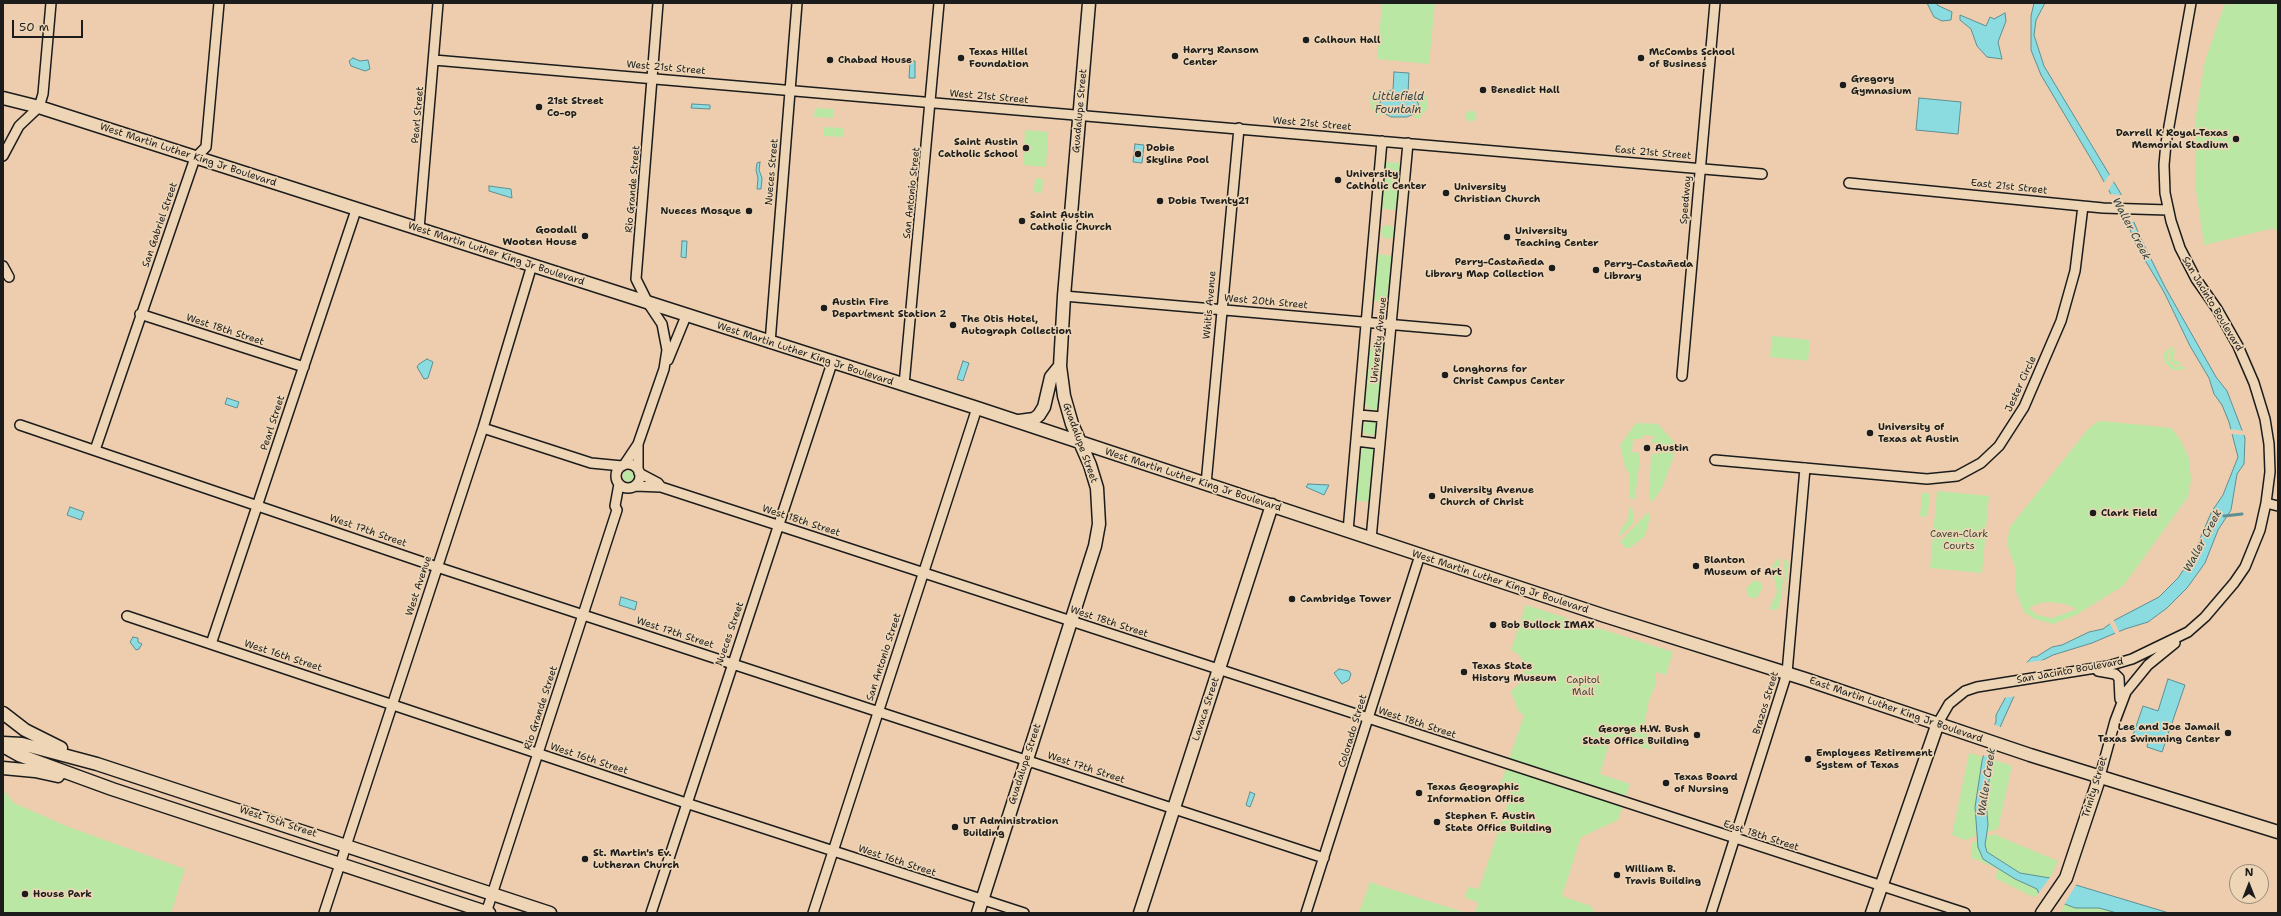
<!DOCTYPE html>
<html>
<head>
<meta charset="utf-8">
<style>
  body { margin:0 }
  #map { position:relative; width:2281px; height:916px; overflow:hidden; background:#edcdae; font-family:"Shantell Sans",sans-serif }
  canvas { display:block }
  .frame { position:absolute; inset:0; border:4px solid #1c1c1c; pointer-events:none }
  .north { position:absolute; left:2229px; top:864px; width:40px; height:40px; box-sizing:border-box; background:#edd5b5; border:1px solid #998b78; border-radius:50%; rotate:0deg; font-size:11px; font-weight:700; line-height:16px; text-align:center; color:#1c1c1c }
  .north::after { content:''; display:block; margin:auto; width:14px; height:18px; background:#1c1c1c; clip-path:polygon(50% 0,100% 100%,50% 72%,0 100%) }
  .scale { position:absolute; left:12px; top:20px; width:71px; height:18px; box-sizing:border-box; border:2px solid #1c1c1c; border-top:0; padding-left:5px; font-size:12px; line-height:14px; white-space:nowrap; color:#1c1c1c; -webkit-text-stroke:3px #edd5b5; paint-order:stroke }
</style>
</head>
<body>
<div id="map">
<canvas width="2281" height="916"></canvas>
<div class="frame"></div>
<div class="north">N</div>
<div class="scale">50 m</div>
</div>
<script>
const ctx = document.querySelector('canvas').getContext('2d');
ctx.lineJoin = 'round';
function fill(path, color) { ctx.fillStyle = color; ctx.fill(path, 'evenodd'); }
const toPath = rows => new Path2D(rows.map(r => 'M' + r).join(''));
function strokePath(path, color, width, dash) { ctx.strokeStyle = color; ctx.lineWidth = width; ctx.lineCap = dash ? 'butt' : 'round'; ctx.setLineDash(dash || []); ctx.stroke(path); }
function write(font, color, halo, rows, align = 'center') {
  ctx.font = font + ' "Shantell Sans",sans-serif'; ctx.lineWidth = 3.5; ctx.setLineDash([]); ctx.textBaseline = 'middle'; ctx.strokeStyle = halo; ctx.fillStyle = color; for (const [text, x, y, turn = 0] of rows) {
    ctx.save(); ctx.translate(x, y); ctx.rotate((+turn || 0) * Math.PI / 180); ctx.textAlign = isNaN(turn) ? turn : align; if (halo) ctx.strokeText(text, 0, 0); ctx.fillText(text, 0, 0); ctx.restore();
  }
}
fill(toPath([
  [1382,3,1435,3,1429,64,1377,59],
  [2225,3,2231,6,2233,3,2278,3,2278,233,2274,228,2204,245,2195,184,2195,121,2205,61],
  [1372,92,1384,93,1380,96,1377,104,1378,108,1383,114,1381,115,1376,116,1371,107,1370,98],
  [1415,95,1427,96,1427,109,1419,119,1413,117,1420,108,1419,100],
  [815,108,834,109,833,118,814,117],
  '1465.5 116a5.5 5.5 0 1 1 11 0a5.5 5.5 0 1 1-11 0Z',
  [824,127,844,128,843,137,824,136],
  [1025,130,1048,132,1046,167,1023,165],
  [1386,162,1401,163,1397,210,1382,209],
  [1035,178,1043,179,1042,193,1034,192],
  [1389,225,1393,227,1395,234,1392,238,1385,239,1380,232,1384,226],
  [1378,254,1393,256,1389,302,1374,301],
  [1772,336,1810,340,1808,361,1770,357],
  [1378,339,1383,341,1385,346,1379,408,1371,411,1365,403,1371,344],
  [2174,345,2174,348,2168,354,2167,360,2175,367,2183,366,2185,368,2181,370,2173,370,2165,363,2164,358,2164,353],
  [2175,350,2173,360,2180,362,2182,364,2179,365,2176,365,2170,361,2170,353],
  [1369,421,1374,422,1378,428,1376,433,1372,436,1365,434,1363,429,1364,424],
  [2102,421,2171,428,2180,439,2189,458,2191,480,2188,497,2123,586,2076,615,2053,624,2035,619,2024,612,2016,592,2016,570,2007,544,2010,527,2088,429,2097,422],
  [2049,602,2065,604,2077,609,2052,618,2037,615,2029,608,2040,603],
  [1636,423,1658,424,1673,441,1674,456,1662,488,1653,501,1649,500,1651,454,1660,454,1661,444,1652,443,1653,436,1643,435,1642,439,1633,439,1632,452,1640,453,1639,466,1635,499,1629,498,1630,475,1625,467,1620,445],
  [1365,446,1371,447,1375,450,1371,502,1356,501,1361,451],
  '622.5 476a5.5 5.5 0 1 1 11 0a5.5 5.5 0 1 1-11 0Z',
  [1937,491,1989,496,1982,573,1930,568],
  [1922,493,1930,493,1928,514,1925,517,1920,516],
  [1632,506,1634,522,1619,538,1621,529,1628,520,1629,508],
  [1648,512,1650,517,1645,536,1630,548,1626,548,1620,542],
  [1778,557,1783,582,1781,598,1778,609,1769,610,1777,592,1772,567],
  [1784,559,1787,560,1789,564,1784,598,1785,583],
  [1754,580,1760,582,1763,587,1757,598,1748,597,1746,589],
  [1526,605,1673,652,1666,675,1656,672,1655,686,1649,700,1645,721,1651,750,1611,738,1600,774,1630,784,1618,820,1581,837,1562,896,1591,906,1595,913,1475,913,1478,902,1465,898,1468,887,1479,889,1511,793,1499,789,1524,715,1519,712,1512,694,1512,690,1522,681,1525,668,1520,656,1511,650],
  [1969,753,1983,757,1975,807,1976,836,1965,840,1952,835],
  [1992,759,2012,766,1998,829,1988,832,1986,801],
  [3,790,14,803,66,826,185,869,171,913,3,913],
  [1998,834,1998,836,2058,861,2050,878,2020,873,1987,852,1985,845,1987,836],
  [1977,841,1983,859,2015,879,2037,889,2039,894,2034,897,2027,894,1995,878,1998,869,1972,858,1971,843],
  [1370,882,1381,886,1466,913,1359,913],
  [2065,903,2075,908,2099,908,2117,913,2061,913]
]), '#bbe7a5');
const water = toPath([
  [1927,3,1938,3,1937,5,1952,12,1951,20,1942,21,1934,17,1927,3],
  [2034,3,2045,3,2036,20,2034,35,2044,66,2124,199,2142,241,2165,287,2216,377,2227,391,2245,438,2244,464,2237,474,2231,510,2218,530,2205,563,2187,588,2167,608,2148,622,2125,629,2092,643,2053,655,2037,663,2025,672,2001,725,1994,747,1986,801,1988,825,1985,845,1987,852,2020,873,2056,879,2169,913,2117,913,2099,908,2075,908,2039,894,2037,889,2015,879,1983,859,1978,847,1975,807,1982,761,1989,735,1996,722,1996,715,2021,669,2032,657,2036,657,2052,647,2062,645,2089,632,2103,629,2115,620,2159,597,2178,578,2192,557,2212,511,2223,495,2238,457,2229,422,2222,405,2214,394,2209,378,2190,346,2164,292,2136,245,2129,227,2097,169,2041,75,2031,50,2031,16,2034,3],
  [2005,13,2006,21,1998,42,2002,59,1987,57,1977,46,1971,29,1960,20,1960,15,1986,26,1990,17,1994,19,2005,13],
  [353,58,360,61,368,60,370,69,365,71,351,66,349,61,353,58],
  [910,61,915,61,915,78,909,78,910,61],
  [1394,72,1409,73,1408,93,1412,93,1418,103,1419,107,1416,113,1407,117,1391,117,1382,112,1379,108,1381,98,1387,91,1393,90,1394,72],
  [1919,98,1961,102,1958,134,1916,130,1919,98],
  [692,104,710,105,710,109,691,108,692,104],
  [1135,144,1144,145,1142,163,1133,162,1135,144],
  [760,162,759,170,762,178,761,189,757,189,758,178,756,170,757,163,760,162],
  [489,186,511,189,512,198,489,191,489,186],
  [682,241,687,241,686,258,681,257,682,241],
  [427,359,433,362,428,378,424,379,417,367,419,364,427,359],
  [963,361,969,363,963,381,957,379,963,361],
  [227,398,239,402,237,408,225,404,227,398],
  [1308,484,1329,485,1324,495,1306,487,1308,484],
  [70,507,84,512,81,520,67,515,70,507],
  [621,597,637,602,635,610,619,605,621,597],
  [133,637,138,638,138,642,142,644,139,649,136,650,130,642,133,637],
  [1339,669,1349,671,1351,674,1349,680,1342,684,1334,673,1339,669],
  [2168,679,2185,685,2162,752,2147,747,2148,743,2132,738,2143,706,2158,711,2168,679],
  [1250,792,1255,794,1250,807,1246,805,1250,792]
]);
fill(water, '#8adce1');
strokePath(water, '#5e8f92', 1);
fill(toPath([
  [2110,174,2114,181,2108,191,2103,184],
  [2108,194,2123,195,2135,222,2123,221],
  [2229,429,2245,431,2246,435,2231,434],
  [2113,619,2120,633,2116,635,2109,622],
  [2044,660,2027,674,2018,696,2003,698,2024,663],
  [1993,724,2003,728,1994,759,1982,755,1987,735],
  [2051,876,2077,883,2064,905,2037,895]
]), '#edcdae');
strokePath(toPath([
  [2224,516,2242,514]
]), '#5e8f92', 3);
const minor = toPath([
  [434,60,1762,174],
  [3,156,19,126,39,107,43,94,51,3],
  [1849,183,2103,208,2168,210],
  [419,229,438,3],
  [3,266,9,277],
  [1064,296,1466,331],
  [140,314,304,367],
  [770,343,797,3],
  [668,360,686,316],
  [1682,376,1715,3],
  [904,385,939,3],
  [1359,415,1382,417],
  [20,425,437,567,1324,858],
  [483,428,591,463,622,466],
  [1356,441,1380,444],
  [95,450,195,158,206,147,219,3],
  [1715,460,1927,479,1957,476,1981,463,1999,446,2024,407,2061,321,2075,271,2083,206],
  '616 476a12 12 0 1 1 24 0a12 12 0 1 1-24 0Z',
  [624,465,638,444,664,369,667,350,662,324,648,303,636,279,658,3],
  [638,469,638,444],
  [639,473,658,483,661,487],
  [1206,484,1239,128],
  [635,486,661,487,1965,913],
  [2266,503,2278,506],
  [1348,531,1382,141],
  [1371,539,1408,143],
  [127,616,686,803,1024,913],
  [211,644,356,210],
  [2098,671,2115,674,2119,678,2120,699],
  [1938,723,1949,704,1965,691,1977,687,2108,666,2132,659,2188,632,2205,617,2234,583,2245,567,2260,530,2266,503,2270,472,2269,444,2265,419,2254,383,2238,346,2217,309,2196,279,2180,248,2171,221,2165,193,2164,165,2166,143,2191,3],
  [2100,776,2115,721,2126,692,2148,665,2175,643],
  [324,913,483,428,532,265],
  [486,913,617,510,615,506,619,484],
  [651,913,832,363],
  [813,913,977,408],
  [1306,913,1420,555],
  [1711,913,1787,673,1805,468]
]);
const major = toPath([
  [3,98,39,107,977,408,1605,616,1805,679,2030,755,2278,832],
  [1019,421,1034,419,1039,415,1044,407,1051,377,1060,366],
  [3,713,25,730,61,748],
  [3,743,22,744,97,764,550,913],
  [3,746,19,755,112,789,489,913],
  [3,768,35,771,58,776],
  [978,913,1095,546,1099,524,1097,488,1090,465,1072,424,1064,396,1060,366,1064,296,1089,3],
  [1140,913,1272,505],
  [1872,913,1938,723],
  [2042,913,2066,878,2100,776]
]);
strokePath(minor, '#1c1c1c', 12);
strokePath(major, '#1c1c1c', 15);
strokePath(minor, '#edd5b5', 9);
strokePath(major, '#edd5b5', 12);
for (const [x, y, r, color] of [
  [1306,40,4,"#1c1c1c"],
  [1175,56,4,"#1c1c1c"],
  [961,58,4,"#1c1c1c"],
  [1641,58,4,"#1c1c1c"],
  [830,60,4,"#1c1c1c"],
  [1843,85,4,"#1c1c1c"],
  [1483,90,4,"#1c1c1c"],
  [539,107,4,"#1c1c1c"],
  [2236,139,4,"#1c1c1c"],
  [1026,148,4,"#1c1c1c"],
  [1138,154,4,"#1c1c1c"],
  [1338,180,4,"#1c1c1c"],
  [1446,193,4,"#1c1c1c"],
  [1160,201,4,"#1c1c1c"],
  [749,211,4,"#1c1c1c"],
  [1022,221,4,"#1c1c1c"],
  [585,236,4,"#1c1c1c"],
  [1507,237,4,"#1c1c1c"],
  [1552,268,4,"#1c1c1c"],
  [1596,270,4,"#1c1c1c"],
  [824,308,4,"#1c1c1c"],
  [953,325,4,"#1c1c1c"],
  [1445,375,4,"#1c1c1c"],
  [1870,433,4,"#1c1c1c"],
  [1647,448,4,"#1c1c1c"],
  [1432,496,4,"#1c1c1c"],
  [2093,513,4,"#1c1c1c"],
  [1696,566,4,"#1c1c1c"],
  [1292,599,4,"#1c1c1c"],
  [1493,625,4,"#1c1c1c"],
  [1464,672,4,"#1c1c1c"],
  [2228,733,4,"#1c1c1c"],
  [1697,735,4,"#1c1c1c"],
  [1808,759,4,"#1c1c1c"],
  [1666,783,4,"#1c1c1c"],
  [1419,793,4,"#1c1c1c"],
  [1437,822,4,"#1c1c1c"],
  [955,827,4,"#1c1c1c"],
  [585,859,4,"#1c1c1c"],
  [1617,875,4,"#1c1c1c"],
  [25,894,4,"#1c1c1c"]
]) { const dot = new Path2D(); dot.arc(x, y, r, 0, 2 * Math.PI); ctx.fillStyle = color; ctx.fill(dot); strokePath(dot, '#edd5b5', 1.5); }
write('bold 10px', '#1c1c1c', '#edd5b5', [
  ["Calhoun Hall",1314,40],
  ["Harry Ransom",1183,50],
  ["Center",1183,62],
  ["Texas Hillel",969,52],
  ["Foundation",969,64],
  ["McCombs School",1649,52],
  ["of Business",1649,64],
  ["Chabad House",838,60],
  ["Gregory",1851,79],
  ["Gymnasium",1851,91],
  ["Benedict Hall",1491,90],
  ["21st Street",547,101],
  ["Co-op",547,113],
  ["Darrell K Royal-Texas",2228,133,"right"],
  ["Memorial Stadium",2228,145,"right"],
  ["Saint Austin",1018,142,"right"],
  ["Catholic School",1018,154,"right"],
  ["Dobie",1146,148],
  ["Skyline Pool",1146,160],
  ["University",1346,174],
  ["Catholic Center",1346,186],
  ["University",1454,187],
  ["Christian Church",1454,199],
  ["Dobie Twenty21",1168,201],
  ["Nueces Mosque",741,211,"right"],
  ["Saint Austin",1030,215],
  ["Catholic Church",1030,227],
  ["Goodall",577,230,"right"],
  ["Wooten House",577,242,"right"],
  ["University",1515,231],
  ["Teaching Center",1515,243],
  ["Perry-Castañeda",1544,262,"right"],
  ["Library Map Collection",1544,274,"right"],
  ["Perry-Castañeda",1604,264],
  ["Library",1604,276],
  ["Austin Fire",832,302],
  ["Department Station 2",832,314],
  ["The Otis Hotel,",961,319],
  ["Autograph Collection",961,331],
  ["Longhorns for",1453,369],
  ["Christ Campus Center",1453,381],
  ["University of",1878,427],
  ["Texas at Austin",1878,439],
  ["Austin",1655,448],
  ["University Avenue",1440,490],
  ["Church of Christ",1440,502],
  ["Clark Field",2101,513],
  ["Blanton",1704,560],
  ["Museum of Art",1704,572],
  ["Cambridge Tower",1300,599],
  ["Bob Bullock IMAX",1501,625],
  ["Texas State",1472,666],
  ["History Museum",1472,678],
  ["Lee and Joe Jamail",2220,727,"right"],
  ["Texas Swimming Center",2220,739,"right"],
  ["George H.W. Bush",1689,729,"right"],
  ["State Office Building",1689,741,"right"],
  ["Employees Retirement",1816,753],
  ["System of Texas",1816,765],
  ["Texas Board",1674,777],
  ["of Nursing",1674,789],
  ["Texas Geographic",1427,787],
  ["Information Office",1427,799],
  ["Stephen F. Austin",1445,816],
  ["State Office Building",1445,828],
  ["UT Administration",963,821],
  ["Building",963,833],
  ["St. Martin's Ev.",593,853],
  ["Lutheran Church",593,865],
  ["William B.",1625,869],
  ["Travis Building",1625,881],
  ["House Park",33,894]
], 'left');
write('10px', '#1c1c1c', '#edd5b5', [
  ["West 21st Street",666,68,5],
  ["West 21st Street",989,97,5],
  ["Guadalupe Street",1080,111,-85],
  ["Pearl Street",418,115,-85],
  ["West 21st Street",1312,124,5],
  ["East 21st Street",1653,153,5],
  ["West Martin Luther King Jr Boulevard",188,155,18],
  ["Nueces Street",772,172,-85],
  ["East 21st Street",2009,187,6],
  ["Rio Grande Street",633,189,-85],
  ["San Antonio Street",912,193,-84],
  ["Speedway",1686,200,-85],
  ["San Gabriel Street",160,225,-71],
  ["West Martin Luther King Jr Boulevard",496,254,18],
  ["West 20th Street",1266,302,5],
  ["San Jacinto Boulevard",2212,304,59],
  ["Whitis Avenue",1210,305,-85],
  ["West 18th Street",225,330,18],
  ["University Avenue",1379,340,-84],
  ["West Martin Luther King Jr Boulevard",805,354,18],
  ["Jester Circle",2021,384,-65],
  ["Pearl Street",273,423,-72],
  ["Guadalupe Street",1080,443,70],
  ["West Martin Luther King Jr Boulevard",1193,480,18],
  ["West 18th Street",801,521,18],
  ["West 17th Street",368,531,19],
  ["West Martin Luther King Jr Boulevard",1500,582,18],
  ["West Avenue",419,586,-72],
  ["West 18th Street",1109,622,18],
  ["West 17th Street",675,633,18],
  ["Nueces Street",730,634,-71],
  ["West 16th Street",283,656,18],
  ["San Antonio Street",884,657,-72],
  ["San Jacinto Boulevard",2070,671,-10],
  ["Brazos Street",1766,703,-73],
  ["Rio Grande Street",541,708,-72],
  ["Lavaca Street",1206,709,-72],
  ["East Martin Luther King Jr Boulevard",1896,710,19],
  ["West 18th Street",1417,723,18],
  ["Colorado Street",1353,731,-73],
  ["West 16th Street",589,759,18],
  ["Guadalupe Street",1025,764,-72],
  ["West 17th Street",1086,768,18],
  ["Trinity Street",2095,787,-73],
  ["West 15th Street",278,822,18],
  ["East 18th Street",1761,836,18],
  ["West 16th Street",897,861,18]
]);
write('10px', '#3c4537', '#edd5b5', [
  ["Caven-Clark",1959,534],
  ["Courts",1959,546],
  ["Capitol",1583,680],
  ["Mall",1583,692]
]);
write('italic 11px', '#324243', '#edd5b5', [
  ["Littlefield",1398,97],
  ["Fountain",1398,110],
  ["Waller Creek",2131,229,62],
  ["Waller Creek",2203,541,-62],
  ["Waller Creek",1987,782,-81]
]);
</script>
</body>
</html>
